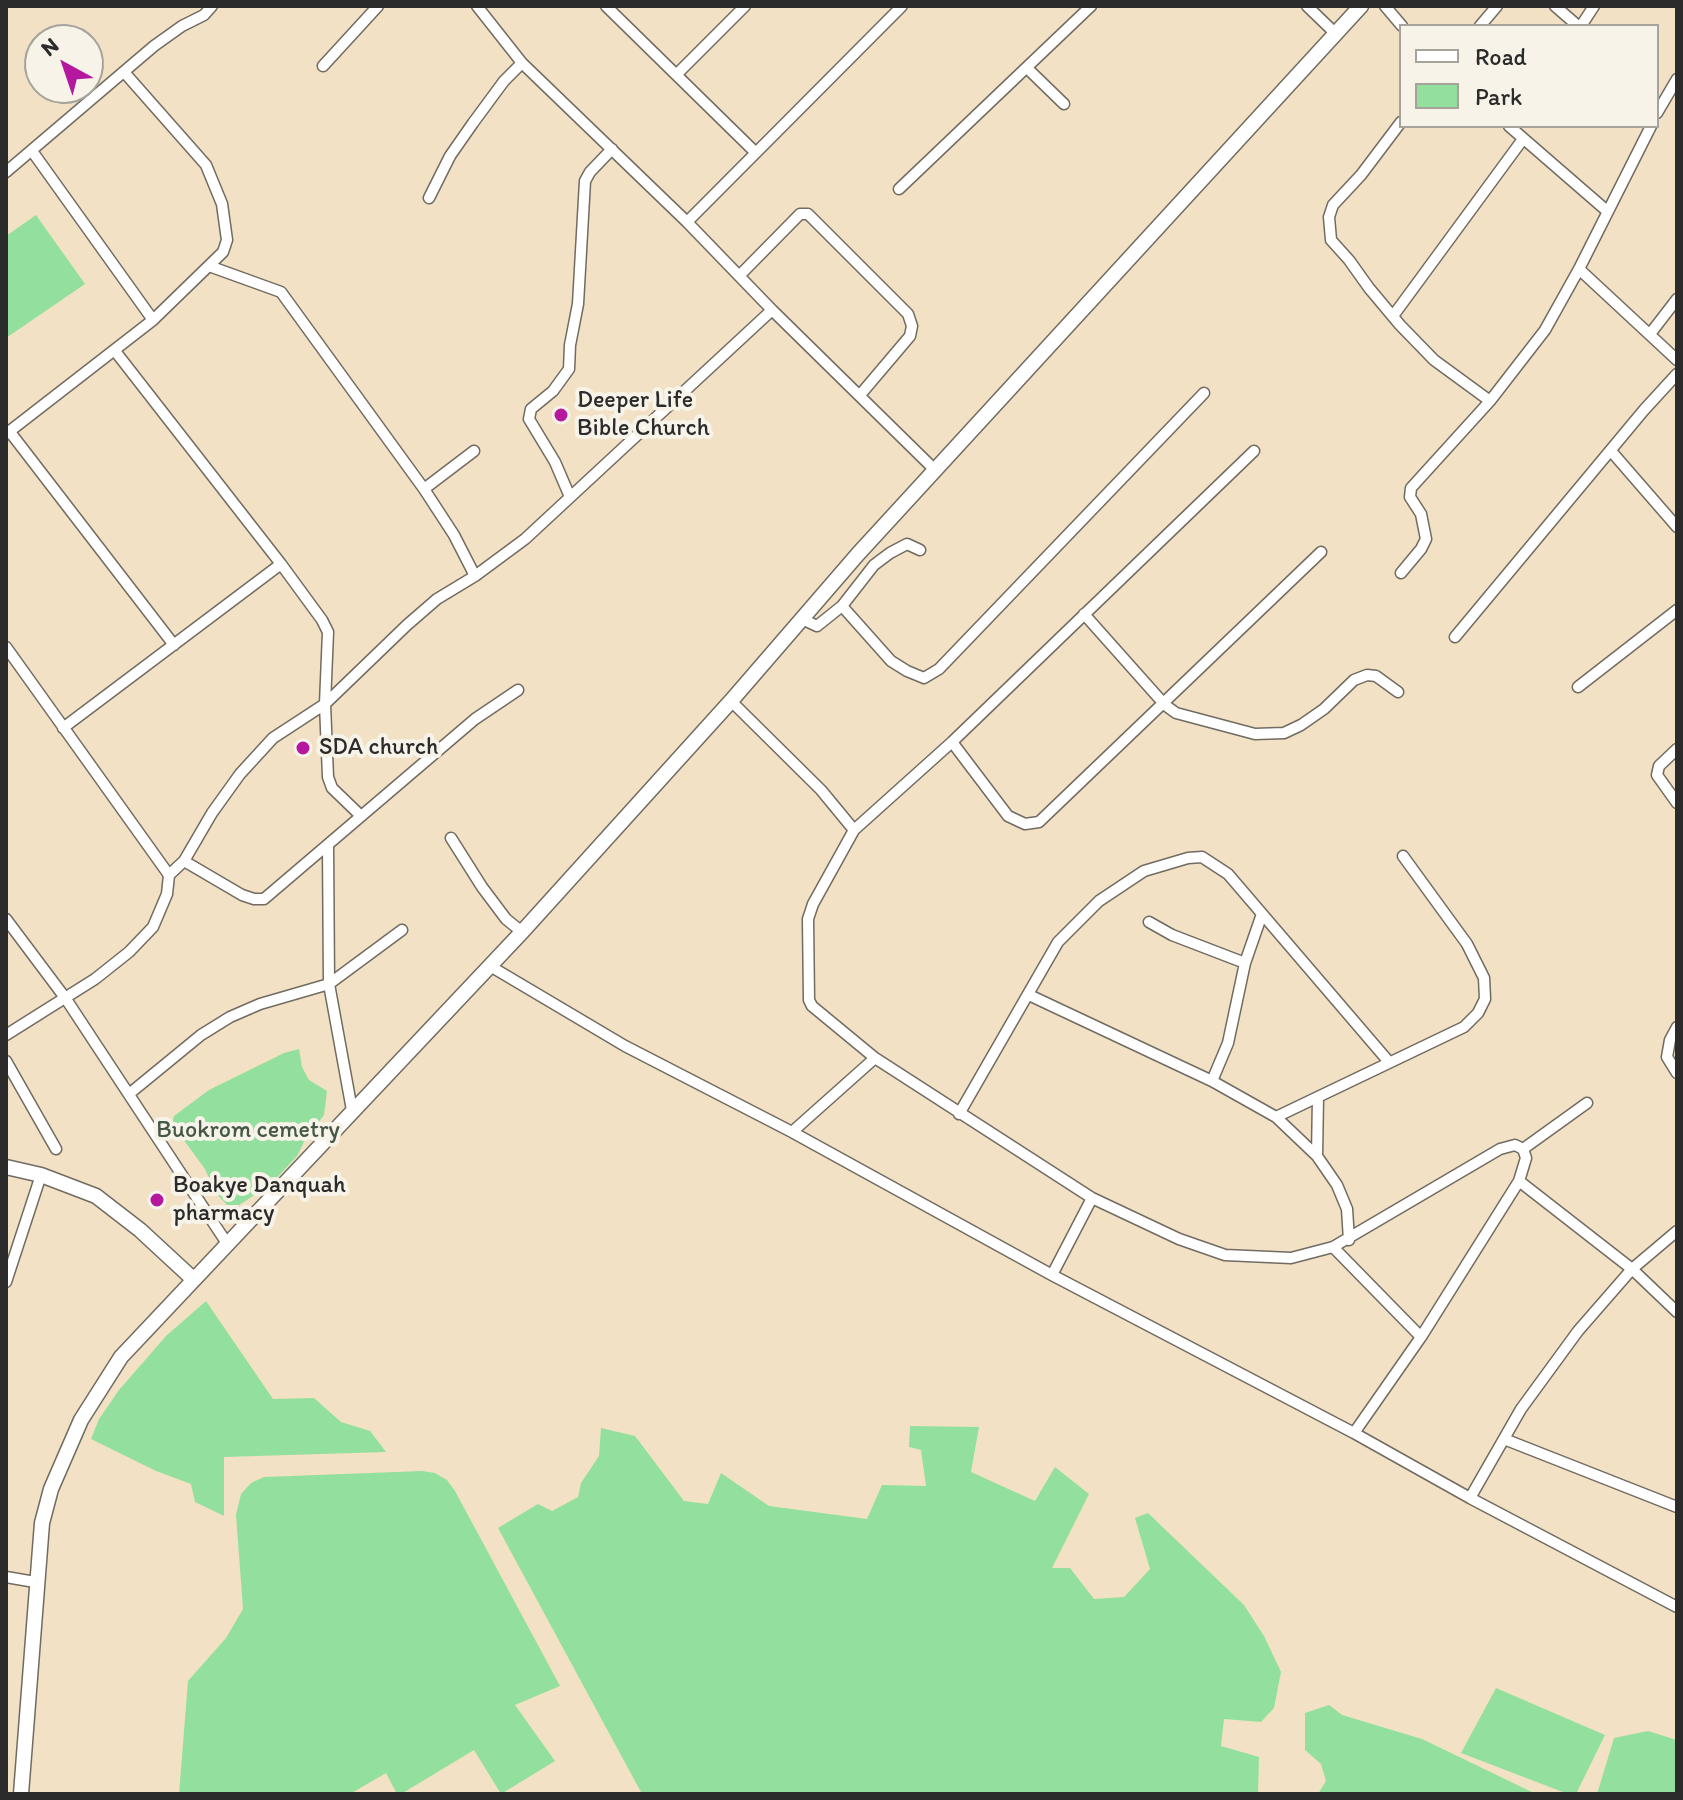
<!DOCTYPE html>
<html>
<head>
<meta charset="utf-8">
<style>
  body { margin:0 }
  #map { position:relative; width:1683px; height:1800px; overflow:hidden; background:#f2e1c4; font-family:Itim,sans-serif }
  canvas { display:block }
  .frame { position:absolute; inset:0; border:8px solid #2b2b2b; pointer-events:none }
  .legend { position:absolute; left:1399px; top:24px; width:260px; height:104px; box-sizing:border-box; background:#f7f3e8; border:2px solid #a5a39c; margin:0; padding:10px 14px; list-style:none; font-size:24px; color:#2b2b2b }
  .legend li { display:flex; align-items:center; gap:16px; height:40px }
  .legend b { width:40px; border:2px solid #a5a39c }
  .north { position:absolute; left:24px; top:24px; width:80px; height:80px; box-sizing:border-box; background:#f7f3e8; border:2px solid #a5a39c; border-radius:50%; rotate:320deg; font-size:22px; font-weight:700; line-height:32px; text-align:center; color:#2b2b2b }
  .north::after { content:''; display:block; margin:auto; width:28px; height:36px; background:#b5179e; clip-path:polygon(50% 0,100% 100%,50% 72%,0 100%) }
</style>
</head>
<body>
<div id="map">
<canvas width="1683" height="1800"></canvas>
<div class="frame"></div>
<ul class="legend">
<li><b style="height:10px;background:#fff"></b>Road</li>
<li><b style="height:22px;background:#93e09e"></b>Park</li>
</ul>
<div class="north">N</div>
</div>
<script>
const ctx = document.querySelector('canvas').getContext('2d');
ctx.lineJoin = 'round';
function fill(path, color) { ctx.fillStyle = color; ctx.fill(path, 'evenodd'); }
const toPath = rows => new Path2D(rows.map(r => 'M' + r).join(''));
function strokePath(path, color, width, dash) { ctx.strokeStyle = color; ctx.lineWidth = width; ctx.lineCap = dash ? 'butt' : 'round'; ctx.setLineDash(dash || []); ctx.stroke(path); }
function write(font, color, halo, rows, align = 'center') {
  ctx.font = font + ' Itim,sans-serif'; ctx.lineWidth = 8; ctx.setLineDash([]); ctx.textBaseline = 'middle'; ctx.strokeStyle = halo; ctx.fillStyle = color; for (const [text, x, y, turn = 0] of rows) {
    ctx.save(); ctx.translate(x, y); ctx.rotate((+turn || 0) * Math.PI / 180); ctx.textAlign = isNaN(turn) ? turn : align; if (halo) ctx.strokeText(text, 0, 0); ctx.fillText(text, 0, 0); ctx.restore();
  }
}
fill(toPath([
  [36,215,85,284,6,338,6,236],
  [299,1049,302,1067,309,1080,327,1091,324,1115,304,1142,297,1156,270,1185,239,1205,227,1205,216,1193,205,1169,183,1139,171,1128,174,1116,209,1090,284,1053],
  [206,1301,273,1399,314,1398,341,1422,370,1431,386,1452,224,1457,224,1516,195,1502,191,1484,156,1471,91,1439,99,1419,119,1390,166,1336],
  [910,1426,979,1427,971,1472,1035,1501,1055,1467,1089,1494,1052,1568,1070,1568,1094,1599,1124,1597,1150,1569,1135,1518,1148,1513,1244,1605,1264,1636,1281,1672,1274,1708,1261,1722,1224,1719,1221,1746,1259,1757,1258,1794,642,1794,498,1528,538,1504,552,1511,578,1497,581,1483,599,1456,601,1428,635,1436,684,1501,708,1504,721,1473,769,1506,867,1519,882,1485,926,1486,921,1450,909,1447],
  [422,1471,435,1473,447,1480,455,1491,560,1686,515,1705,555,1761,501,1794,474,1750,401,1794,397,1794,386,1773,350,1794,179,1794,188,1681,226,1638,243,1609,236,1515,241,1494,251,1483,264,1477],
  [1496,1688,1605,1735,1576,1794,1568,1794,1461,1753],
  [1329,1705,1342,1715,1422,1739,1536,1794,1318,1794,1326,1781,1321,1764,1305,1750,1305,1713],
  [1648,1731,1677,1740,1677,1794,1597,1794,1614,1738]
]), '#93e09e');
const street = toPath([
  [477,6,522,63,687,222,772,310,936,471],
  [606,6,755,152],
  [1307,6,1335,33],
  [1385,6,1402,26],
  [1555,6,1578,26],
  [1480,26,1497,6],
  [1581,26,1594,6],
  [323,66,378,6],
  [1028,69,1064,104],
  [677,74,745,6],
  [1657,113,1677,79],
  [1401,122,1361,175,1333,205,1329,217,1331,240,1349,260,1369,288,1400,325,1434,360,1490,401,1545,330,1579,269,1651,126],
  [1509,126,1607,211],
  [32,151,153,320],
  [6,172,154,46,182,26,204,15,212,6],
  [899,189,1091,6],
  [429,198,450,156,473,123,504,81,522,63],
  [687,222,902,6],
  [209,266,281,292,424,489,454,535,475,576],
  [1579,269,1677,360],
  [739,276,800,214,808,214,908,314,912,326,910,336,860,395],
  [1393,316,1523,139],
  [1650,334,1677,299],
  [115,351,281,564,322,620,328,632,325,704,328,777,332,788,361,816],
  [10,432,174,645],
  [6,434,153,320,223,252,227,240,222,204,206,165,124,72],
  [1254,451,952,742,854,830,813,904,808,919,809,1000,812,1006,875,1058,1092,1198,1179,1239,1225,1255,1291,1258,1333,1247,1500,1149,1515,1145,1523,1149],
  [1611,451,1677,527],
  [424,489,474,451],
  [570,497,555,462,529,419,531,409,553,391,569,369,570,345,578,304,585,181,590,172,612,149],
  [1401,573,1421,549,1426,539,1421,514,1410,497,1411,488,1490,401],
  [842,606,891,661,907,671,924,678,939,669,1204,393],
  [1084,614,1165,705,1176,713,1255,734,1284,733,1301,725,1324,709,1354,680,1367,675,1376,676,1398,692],
  [802,619,817,626,842,606,874,565,890,553,907,544,920,550],
  [1455,637,1644,410,1677,374],
  [6,647,169,875],
  [1578,687,1677,610],
  [731,701,821,790,854,830],
  [63,728,281,564],
  [952,742,1008,816,1025,824,1039,822,1321,552],
  [1677,749,1659,766,1657,775,1677,803],
  [451,838,482,887,506,919,522,932],
  [328,845,329,984,352,1110],
  [184,861,242,895,254,899,264,899,475,719,518,690],
  [6,919,66,999,228,1245],
  [1149,922,1172,935,1245,963,1228,1043,1212,1081],
  [1245,963,1262,914],
  [490,966,625,1046,792,1132,1052,1275,1354,1433,1470,1498,1677,1607],
  [1029,995,1212,1081,1276,1117,1317,1156,1337,1185,1347,1209,1349,1240],
  [1677,1027,1670,1040,1667,1057,1677,1073],
  [6,1035,95,979,129,952,153,927,167,894,169,875,184,861,212,813,240,774,273,738,325,704,407,625,437,599,475,576,525,539,772,310],
  [6,1061,56,1149],
  [129,1094,201,1035,230,1017,260,1004,329,984,402,930],
  [959,1114,1058,942,1099,901,1144,871,1188,858,1202,857,1228,874,1389,1062],
  [1276,1117,1464,1027,1478,1013,1485,999,1484,978,1467,944,1403,856],
  [792,1132,875,1058],
  [1523,1149,1587,1103],
  [1317,1156,1318,1097],
  [1519,1181,1632,1269,1677,1312],
  [1333,1247,1421,1337],
  [1052,1275,1092,1198],
  [6,1282,41,1175],
  [1354,1433,1421,1337,1519,1181,1526,1158,1523,1149],
  [1504,1439,1677,1507],
  [1470,1498,1521,1409,1578,1331,1632,1269,1677,1231],
  [6,1577,35,1582]
]);
const secondary = toPath([
  [6,1167,41,1175,96,1196,140,1230,193,1279],
  [21,1794,42,1523,51,1489,81,1420,121,1357,522,932,731,701,858,554,1361,6]
]);
strokePath(street, '#716b61', 13);
strokePath(secondary, '#716b61', 17);
strokePath(street, '#fff', 10);
strokePath(secondary, '#fff', 14);
for (const [x, y, r, color] of [
  [561,415,8,"#b5179e"],
  [303,748,8,"#b5179e"],
  [157,1200,8,"#b5179e"]
]) { const dot = new Path2D(); dot.arc(x, y, r, 0, 2 * Math.PI); ctx.fillStyle = color; ctx.fill(dot); strokePath(dot, '#f7f3e8', 3); }
write('24px', '#2b2b2b', '#f7f3e8', [
  ["Deeper Life",577,401],
  ["Bible Church",577,429],
  ["SDA church",319,748],
  ["Boakye Danquah",173,1186],
  ["pharmacy",173,1214]
], 'left');
write('24px', '#455848', '#f7f3e8', [
  ["Buokrom cemetry",248,1131]
]);
</script>
</body>
</html>
